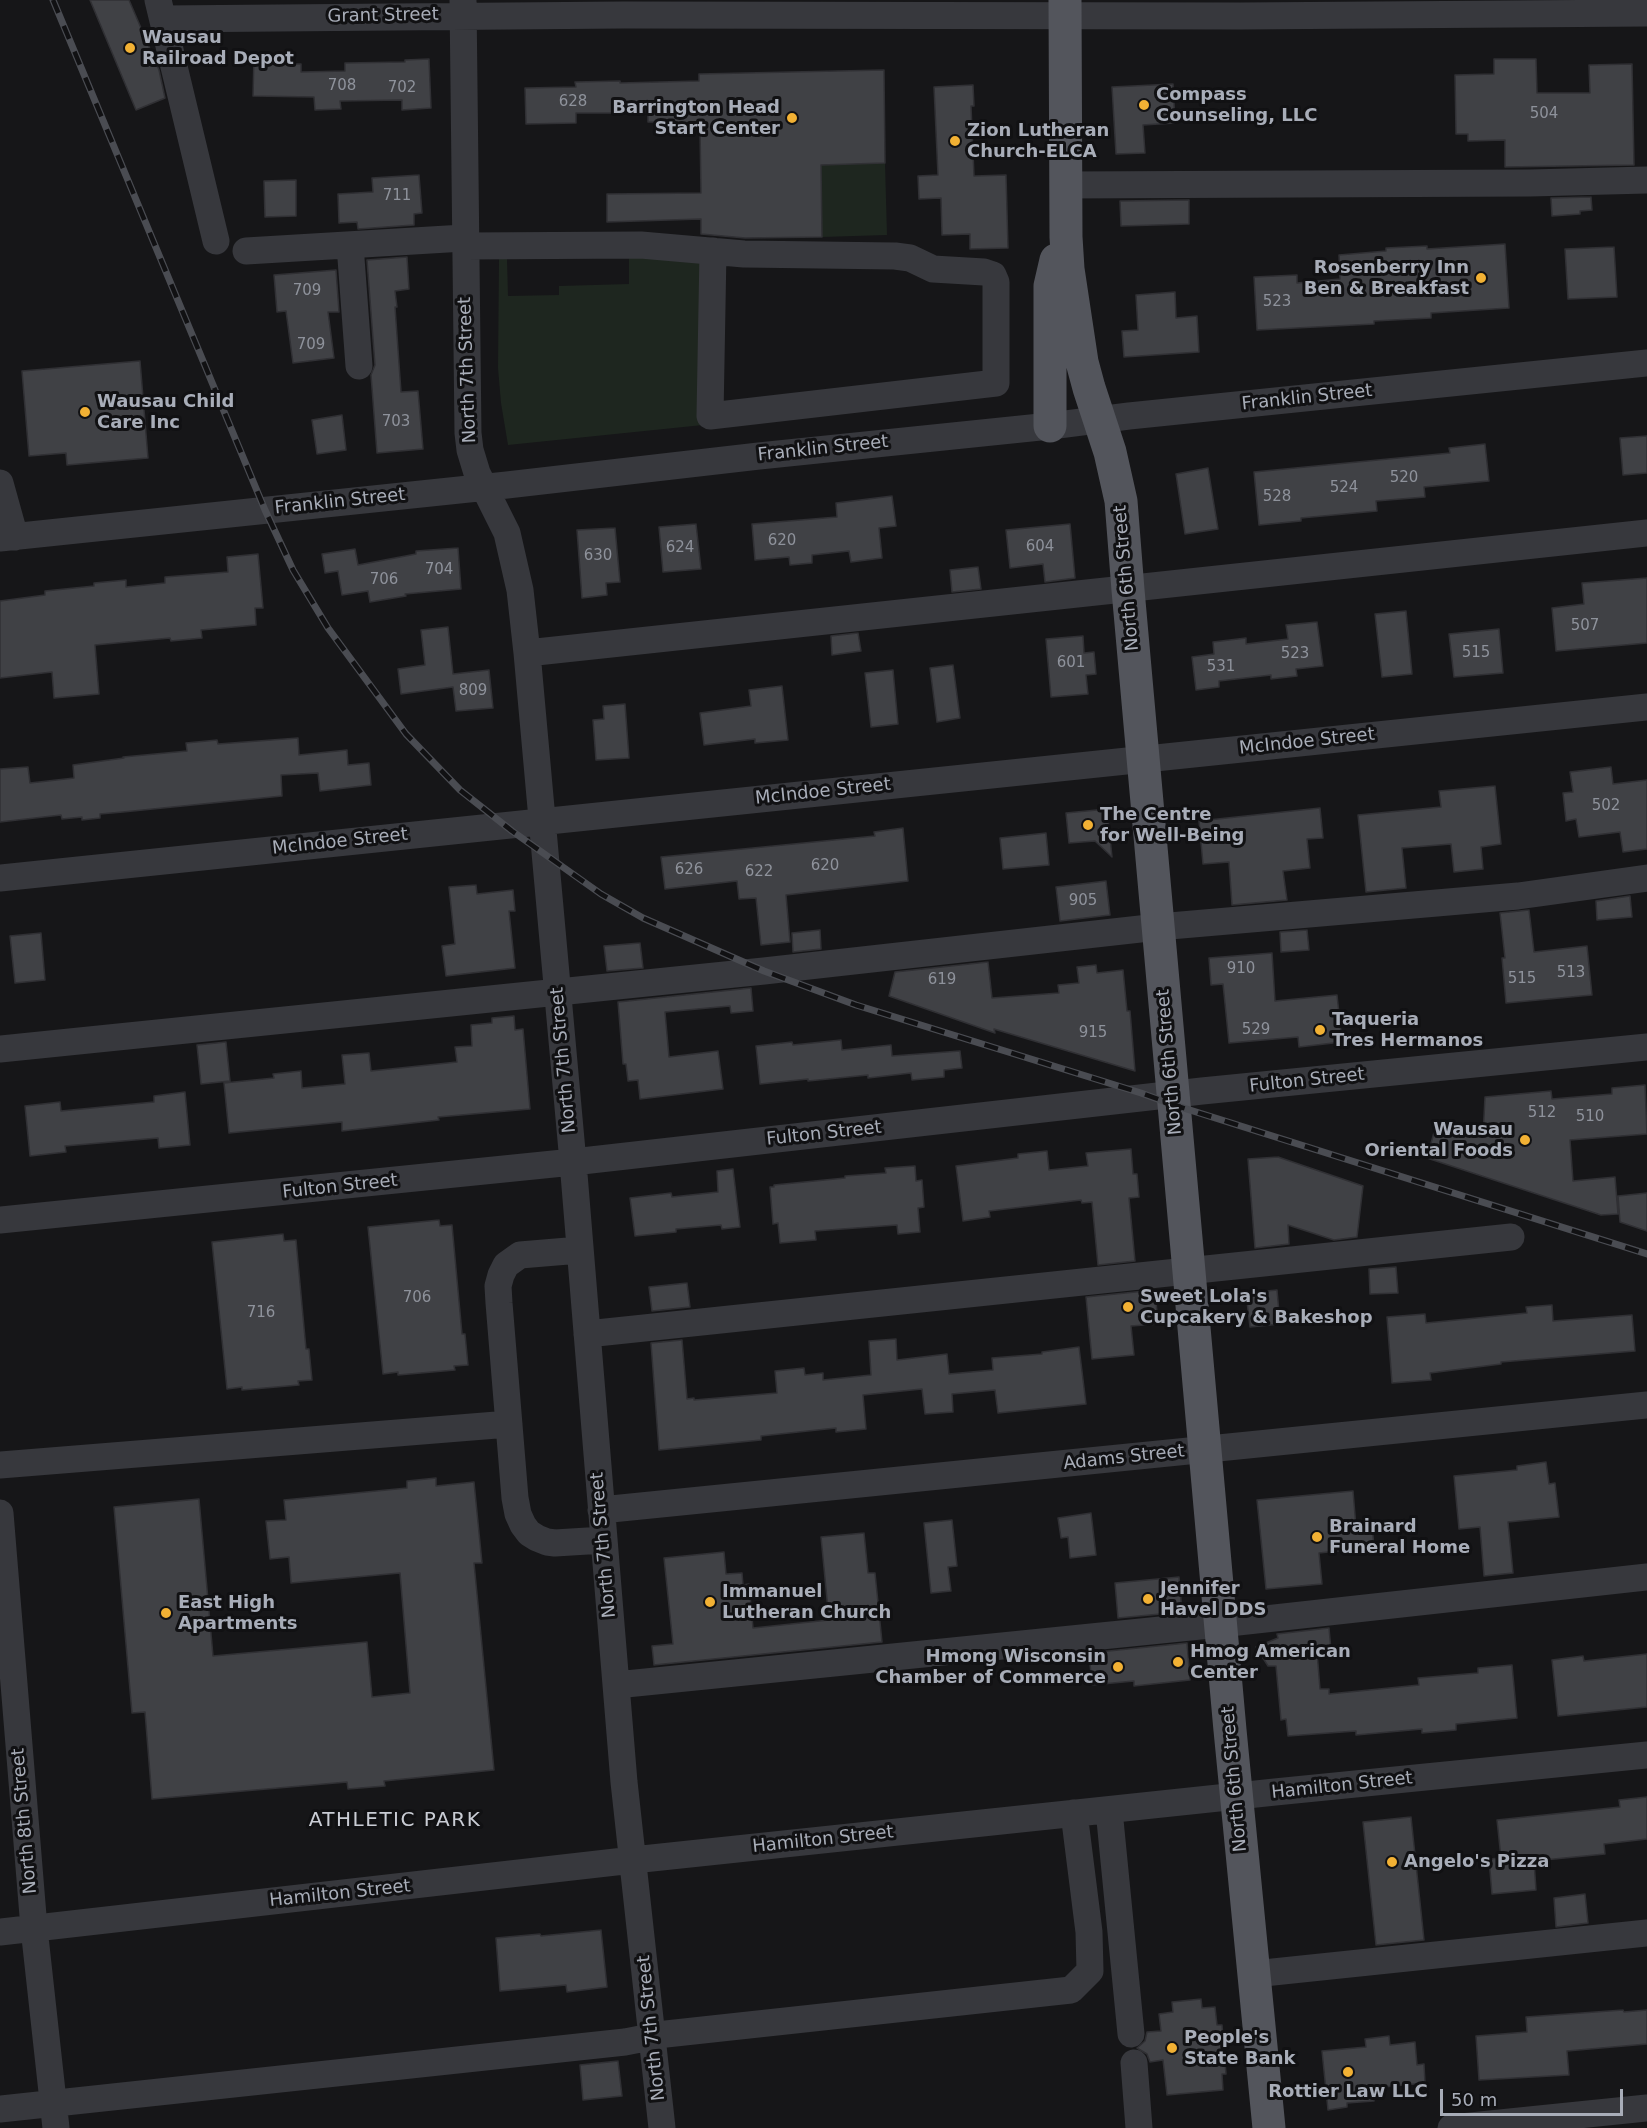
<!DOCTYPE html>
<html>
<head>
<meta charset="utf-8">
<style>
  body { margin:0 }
  #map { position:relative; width:1647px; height:2128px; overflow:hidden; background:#161618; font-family:"DejaVu Sans",sans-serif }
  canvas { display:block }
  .scale { position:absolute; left:1440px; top:2089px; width:183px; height:27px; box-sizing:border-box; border:3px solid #a8adb8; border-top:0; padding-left:8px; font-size:18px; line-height:21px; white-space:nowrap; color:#a8adb8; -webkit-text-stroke:4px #111113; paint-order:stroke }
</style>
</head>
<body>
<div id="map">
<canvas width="1647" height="2128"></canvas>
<div class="scale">50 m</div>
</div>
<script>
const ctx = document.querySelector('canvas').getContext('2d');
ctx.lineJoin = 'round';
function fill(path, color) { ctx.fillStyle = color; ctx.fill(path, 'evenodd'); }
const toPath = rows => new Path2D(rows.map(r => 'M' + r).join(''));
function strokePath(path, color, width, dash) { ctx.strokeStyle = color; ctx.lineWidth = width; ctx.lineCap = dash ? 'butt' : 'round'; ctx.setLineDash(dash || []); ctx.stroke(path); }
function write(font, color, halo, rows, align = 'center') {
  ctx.font = font + ' "DejaVu Sans",sans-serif'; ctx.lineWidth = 6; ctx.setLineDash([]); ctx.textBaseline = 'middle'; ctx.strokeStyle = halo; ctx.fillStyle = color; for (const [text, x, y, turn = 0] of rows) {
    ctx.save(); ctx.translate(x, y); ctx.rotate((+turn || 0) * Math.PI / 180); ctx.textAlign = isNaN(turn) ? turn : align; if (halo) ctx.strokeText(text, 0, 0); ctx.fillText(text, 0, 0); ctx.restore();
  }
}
fill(toPath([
  [885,163,887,235,822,237,821,165],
  [702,254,703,425,508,445,501,403,498,368,499,259,507,259,508,296,559,295,559,286,629,284,629,258]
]), '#1e261f');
const building = toPath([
  [90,0,129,0,159,70,165,98,136,110,90,0],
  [254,56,281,57,280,64,301,64,301,72,345,71,345,63,405,62,405,60,429,59,431,108,402,110,402,100,340,101,341,109,315,110,314,97,253,96,254,56],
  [1494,59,1536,59,1537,93,1590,93,1589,65,1632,64,1634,165,1505,167,1505,140,1468,141,1468,134,1456,134,1455,75,1494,74,1494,59],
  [884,70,885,163,821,165,822,237,745,238,701,234,701,219,607,222,607,194,701,193,700,129,655,130,654,122,648,122,648,113,576,113,576,123,526,124,525,88,576,87,575,82,620,81,620,83,699,81,699,74,884,70],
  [1173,84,1175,123,1143,125,1145,153,1116,154,1112,87,1173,84],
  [973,85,974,106,971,106,974,176,1006,175,1008,248,970,249,970,234,942,235,941,198,919,199,918,176,938,175,934,87,973,85],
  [419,175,422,213,414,214,414,225,358,229,357,222,339,223,338,194,373,192,372,178,419,175],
  [296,180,296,216,265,217,264,181,296,180],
  [1591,197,1592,210,1580,211,1580,214,1552,216,1551,198,1591,197],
  [1189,200,1189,224,1121,226,1120,201,1189,200],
  [1505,244,1509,308,1431,313,1431,318,1374,321,1374,324,1257,330,1254,277,1297,275,1297,283,1340,279,1339,255,1386,251,1386,248,1427,246,1427,249,1505,244],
  [1614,247,1617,297,1568,299,1565,249,1614,247],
  [407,257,409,289,395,291,397,307,395,307,401,392,418,391,423,449,377,453,371,375,375,365,367,260,407,257],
  [336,270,339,312,328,312,334,358,293,363,286,311,277,312,274,275,336,270],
  [1175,292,1176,318,1197,316,1199,352,1124,357,1122,331,1138,330,1136,295,1175,292],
  [140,361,148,458,67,465,66,453,29,456,22,371,140,361],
  [342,415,346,450,317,454,312,420,342,415],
  [1647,436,1647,473,1623,475,1620,438,1647,436],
  [1485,444,1489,481,1424,487,1425,497,1376,501,1377,511,1301,518,1301,521,1259,525,1254,472,1450,453,1449,448,1485,444],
  [1208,468,1218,529,1185,534,1176,474,1208,468],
  [892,496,896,526,879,528,882,558,851,562,849,551,812,555,812,563,790,565,789,557,755,560,752,524,837,517,836,503,892,496],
  [696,524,701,569,663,572,659,527,696,524],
  [1070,524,1075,578,1045,582,1043,564,1010,568,1006,530,1070,524],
  [615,528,620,582,606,583,607,595,582,598,577,530,615,528],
  [458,548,461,589,405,594,406,596,370,602,368,591,342,595,338,571,325,573,322,554,355,549,358,565,416,554,416,551,458,548],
  [258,554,263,608,255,608,256,625,201,630,202,638,171,641,170,638,95,645,99,694,54,698,52,672,0,678,0,601,45,595,45,591,94,586,94,583,126,580,126,587,165,583,165,577,228,572,227,557,258,554],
  [978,567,981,589,952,592,950,570,978,567],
  [1647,578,1647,643,1556,651,1552,608,1584,604,1582,583,1647,578],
  [1406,611,1412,674,1382,677,1375,614,1406,611],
  [1317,622,1323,666,1296,669,1297,676,1271,679,1271,675,1219,681,1219,687,1196,690,1192,657,1214,654,1213,642,1246,638,1246,644,1288,639,1286,625,1317,622],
  [448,627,453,674,489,670,493,708,456,711,453,687,401,694,398,669,425,665,421,630,448,627],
  [1499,629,1503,673,1454,677,1449,634,1499,629],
  [858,633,861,651,832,655,831,636,858,633],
  [1083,636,1084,653,1094,652,1096,674,1086,675,1088,694,1051,697,1046,639,1083,636],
  [953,665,960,718,937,722,930,668,953,665],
  [893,670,898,724,871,727,865,673,893,670],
  [782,686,788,740,755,743,755,739,704,745,700,713,751,706,749,690,782,686],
  [625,704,629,758,596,760,593,720,604,719,603,706,625,704],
  [298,738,299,755,347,750,348,765,369,763,371,785,320,791,318,773,281,775,282,796,123,812,100,814,100,818,82,820,82,817,62,819,61,815,0,822,0,769,28,767,30,783,74,778,73,765,124,758,123,757,187,751,186,743,217,740,218,744,298,738],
  [1611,767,1613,784,1647,780,1647,849,1623,852,1620,832,1579,837,1576,819,1566,821,1563,793,1573,792,1570,772,1611,767],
  [1495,786,1501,844,1481,847,1483,869,1454,872,1451,844,1402,848,1406,888,1366,892,1358,815,1441,807,1439,791,1495,786],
  [1320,808,1323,838,1307,839,1310,868,1283,871,1287,900,1232,905,1229,862,1203,864,1199,821,1320,808],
  [1107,809,1112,857,1095,841,1069,843,1066,813,1107,809],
  [903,828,908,881,786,895,790,942,761,945,756,898,739,899,737,881,665,889,661,857,875,836,874,832,903,828],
  [1046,833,1049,865,1003,869,1000,838,1046,833],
  [1106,881,1110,915,1060,921,1056,887,1106,881],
  [476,885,477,894,513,890,515,911,509,911,515,968,446,976,442,946,455,944,449,887,476,885],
  [1630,896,1632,917,1597,920,1596,901,1630,896],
  [1529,910,1534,952,1587,946,1592,995,1506,1003,1502,958,1505,958,1500,913,1529,910],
  [820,930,821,949,793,952,792,933,820,930],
  [1307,930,1309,950,1281,952,1280,932,1307,930],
  [41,933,45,980,15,983,10,936,41,933],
  [640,943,643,968,607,971,604,946,640,943],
  [1272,953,1275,1001,1337,995,1342,1042,1299,1047,1298,1037,1229,1043,1223,984,1211,985,1209,958,1272,953],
  [988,962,992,998,1059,993,1058,985,1079,983,1077,967,1096,965,1097,973,1123,970,1127,1011,1130,1011,1135,1071,994,1029,995,1033,889,996,895,972,988,962],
  [751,988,753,1011,731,1013,730,1006,665,1012,669,1057,718,1051,723,1089,640,1099,638,1080,628,1081,626,1064,623,1064,618,1002,751,988],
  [514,1016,515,1030,523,1029,530,1109,438,1117,439,1120,342,1131,342,1122,229,1133,224,1083,274,1078,273,1074,301,1071,302,1088,345,1084,342,1055,369,1053,371,1071,457,1062,455,1047,472,1046,471,1025,492,1023,492,1018,514,1016],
  [841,1040,842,1050,891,1045,892,1056,960,1051,962,1068,944,1070,944,1077,912,1080,911,1073,868,1078,868,1075,808,1081,808,1079,760,1084,756,1046,792,1042,793,1045,841,1040],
  [226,1042,230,1081,201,1084,197,1045,226,1042],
  [1645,1085,1647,1134,1570,1140,1573,1181,1615,1177,1618,1214,1601,1215,1427,1158,1436,1125,1483,1136,1485,1097,1551,1091,1552,1099,1612,1094,1612,1088,1645,1085],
  [185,1092,190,1145,159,1148,158,1138,65,1146,66,1152,30,1156,25,1106,60,1102,61,1111,154,1102,154,1096,185,1092],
  [1131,1149,1133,1174,1137,1174,1139,1197,1129,1198,1135,1261,1098,1265,1092,1202,1082,1203,1081,1200,989,1211,990,1217,963,1221,956,1166,1018,1158,1018,1154,1047,1151,1049,1170,1088,1166,1086,1153,1131,1149],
  [1278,1157,1363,1186,1357,1237,1334,1240,1288,1225,1289,1244,1255,1248,1248,1159,1278,1157],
  [915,1166,916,1181,922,1180,924,1207,918,1208,920,1232,898,1234,897,1225,815,1231,816,1240,780,1243,778,1223,773,1224,770,1187,774,1187,774,1185,845,1178,845,1176,886,1173,885,1168,915,1166],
  [733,1169,740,1227,722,1229,721,1225,676,1229,676,1232,635,1236,630,1198,671,1193,672,1197,718,1192,717,1171,733,1169],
  [1647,1193,1647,1231,1620,1222,1618,1196,1647,1193],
  [439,1220,440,1226,452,1225,462,1334,465,1334,468,1365,454,1366,455,1370,398,1375,398,1372,383,1374,368,1227,439,1220],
  [283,1234,284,1241,296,1240,306,1349,309,1349,312,1380,298,1381,299,1385,242,1390,242,1387,227,1389,212,1242,283,1234],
  [1396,1267,1398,1293,1370,1294,1369,1269,1396,1267],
  [687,1283,690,1307,652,1311,649,1287,687,1283],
  [1155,1290,1158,1324,1131,1326,1134,1355,1092,1359,1086,1297,1155,1290],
  [1277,1290,1280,1324,1250,1327,1246,1293,1277,1290],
  [1552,1305,1553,1321,1632,1315,1635,1351,1501,1362,1501,1364,1430,1373,1431,1380,1392,1383,1387,1317,1425,1314,1426,1323,1527,1313,1526,1307,1552,1305],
  [896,1339,897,1360,947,1354,949,1374,993,1370,992,1358,1042,1354,1042,1352,1079,1347,1086,1404,998,1413,995,1390,952,1394,953,1412,925,1414,922,1389,863,1395,866,1429,836,1432,836,1428,761,1436,761,1440,659,1450,651,1343,682,1340,687,1399,694,1398,694,1400,777,1393,775,1371,804,1368,805,1375,823,1373,823,1380,871,1375,869,1341,896,1339],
  [1546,1462,1549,1484,1555,1483,1559,1517,1508,1522,1513,1573,1484,1576,1480,1527,1459,1529,1454,1476,1517,1470,1517,1466,1546,1462],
  [436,1478,436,1486,474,1482,482,1563,474,1563,494,1770,384,1781,385,1786,348,1789,347,1782,152,1799,145,1712,132,1713,114,1507,199,1499,213,1656,367,1642,372,1697,410,1693,400,1573,291,1583,289,1557,270,1559,266,1521,286,1520,284,1500,407,1488,407,1481,436,1478],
  [1353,1491,1356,1527,1372,1525,1374,1547,1319,1553,1322,1584,1266,1589,1257,1500,1353,1491],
  [1091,1513,1096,1555,1070,1558,1068,1537,1061,1538,1058,1518,1091,1513],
  [952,1520,957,1566,948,1567,951,1591,931,1593,924,1523,952,1520],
  [864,1533,868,1573,875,1573,882,1642,654,1665,652,1646,673,1644,664,1558,724,1552,726,1574,742,1573,743,1585,749,1584,753,1628,829,1620,821,1537,864,1533],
  [1179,1577,1182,1612,1118,1618,1115,1583,1179,1577],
  [1329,1628,1331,1650,1317,1652,1320,1689,1329,1689,1329,1694,1419,1685,1418,1678,1478,1673,1478,1668,1512,1665,1517,1718,1456,1724,1456,1730,1422,1733,1422,1729,1356,1735,1356,1731,1288,1736,1286,1719,1281,1720,1276,1666,1268,1666,1256,1647,1278,1638,1277,1634,1329,1628],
  [1187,1643,1190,1680,1134,1686,1134,1681,1092,1685,1089,1653,1187,1643],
  [1647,1654,1647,1707,1558,1716,1552,1660,1583,1656,1584,1661,1647,1654],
  [1647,1797,1647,1839,1604,1844,1605,1854,1534,1861,1536,1890,1492,1894,1489,1859,1501,1858,1497,1820,1620,1807,1619,1800,1647,1797],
  [1411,1817,1424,1940,1376,1945,1363,1822,1411,1817],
  [1585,1894,1588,1923,1556,1927,1554,1898,1585,1894],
  [601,1930,607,1987,567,1992,566,1985,500,1991,496,1938,540,1934,541,1936,601,1930],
  [1201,1999,1202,2008,1215,2007,1217,2025,1222,2025,1226,2074,1222,2074,1223,2090,1167,2095,1163,2060,1150,2062,1147,2054,1137,2048,1145,2041,1147,2032,1161,2031,1159,2014,1173,2012,1172,2002,1201,1999],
  [1623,2010,1624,2012,1647,2010,1647,2044,1567,2051,1569,2075,1479,2080,1476,2036,1527,2032,1526,2017,1623,2010],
  [1389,2036,1390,2045,1415,2042,1417,2065,1424,2064,1425,2083,1373,2088,1374,2101,1347,2103,1347,2107,1328,2110,1322,2051,1366,2047,1365,2039,1389,2036],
  [618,2061,622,2096,583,2100,580,2065,618,2061]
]);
fill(building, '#404145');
strokePath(building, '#303034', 1.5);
strokePath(toPath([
  [158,0,216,241],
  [463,0,468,433,470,450,477,473,507,533,520,590,527,653,573,1162,624,1782,662,2128],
  [163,19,623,15,1241,16,1647,13],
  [1066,185,1530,183,1647,180],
  [350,245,359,366],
  [465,246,641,245,744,254,895,256,910,258,933,269,984,272,993,275,996,282,996,383,710,416,713,251],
  [246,251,464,238],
  [0,483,15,537],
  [0,538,507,485,759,456,1050,426,1129,416,1647,363],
  [527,653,1647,533],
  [0,878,1647,707],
  [0,1049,764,971,1158,927,1518,896,1647,878],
  [0,1220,573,1162,1202,1091,1647,1047],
  [580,1250,520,1255,506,1265,501,1275,498,1286,499,1303,515,1498,518,1514,523,1525,529,1533,537,1538,547,1542,555,1543,604,1540],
  [587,1334,1511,1237],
  [0,1465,509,1424],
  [601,1510,1647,1405],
  [0,1513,34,1928,56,2128],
  [616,1685,1220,1624,1647,1577],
  [1109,1810,1131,2034],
  [0,1932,633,1860,1275,1792,1647,1755],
  [1254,1974,1647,1933],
  [1134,2063,1139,2128],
  [0,2109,625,2042,666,2034,1071,1990,1090,1971,1089,1932,1074,1813],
  [1451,2128,1647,2108]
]), '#37383d', 27);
strokePath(toPath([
  [1065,0,1066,237,1068,269,1082,362,1089,388,1110,452,1121,501,1128,590,1230,1730,1269,2128],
  [1050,426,1050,286,1056,260]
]), '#53555c', 33);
const rail = toPath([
  [53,0,265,510,293,570,328,628,406,734,460,790,512,831,601,894,643,918,764,971,856,1005,1141,1093,1174,1105,1647,1254]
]);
strokePath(rail, '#4a4c52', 7);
strokePath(rail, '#111113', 4.5, [14]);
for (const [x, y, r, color] of [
  [130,48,6,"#f2b134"],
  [1144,105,6,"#f2b134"],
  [792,118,6,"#f2b134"],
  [955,141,6,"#f2b134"],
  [1481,278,6,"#f2b134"],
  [85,412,6,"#f2b134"],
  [1088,825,6,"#f2b134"],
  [1320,1030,6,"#f2b134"],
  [1525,1140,6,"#f2b134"],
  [1128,1307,6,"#f2b134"],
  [1317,1537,6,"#f2b134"],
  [1148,1599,6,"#f2b134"],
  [710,1602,6,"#f2b134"],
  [166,1613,6,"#f2b134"],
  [1178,1662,6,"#f2b134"],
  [1118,1667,6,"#f2b134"],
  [1392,1862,6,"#f2b134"],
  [1172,2048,6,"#f2b134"],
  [1348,2072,6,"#f2b134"]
]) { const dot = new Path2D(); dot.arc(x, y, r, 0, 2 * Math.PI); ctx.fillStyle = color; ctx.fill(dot); strokePath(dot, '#111113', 2); }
write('15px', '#8e929b', null, [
  ["708",342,86],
  ["702",402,88],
  ["628",573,102],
  ["504",1544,114],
  ["711",397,196],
  ["709",307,291],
  ["523",1277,302],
  ["709",311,345],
  ["703",396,422],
  ["520",1404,478],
  ["524",1344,488],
  ["528",1277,497],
  ["620",782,541],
  ["604",1040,547],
  ["624",680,548],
  ["630",598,556],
  ["704",439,570],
  ["706",384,580],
  ["507",1585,626],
  ["515",1476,653],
  ["523",1295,654],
  ["601",1071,663],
  ["531",1221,667],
  ["809",473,691],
  ["502",1606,806],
  ["620",825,866],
  ["626",689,870],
  ["622",759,872],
  ["905",1083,901],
  ["910",1241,969],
  ["513",1571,973],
  ["515",1522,979],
  ["619",942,980],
  ["529",1256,1030],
  ["915",1093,1033],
  ["512",1542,1113],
  ["510",1590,1117],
  ["706",417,1298],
  ["716",261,1313]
]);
write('18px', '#a8adb8', '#111113', [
  ["Grant Street",383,16,-1],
  ["North 7th Street",468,370,-92],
  ["Franklin Street",1307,398,-6],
  ["Franklin Street",823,449,-6],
  ["Franklin Street",340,502,-6],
  ["North 6th Street",1127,578,-95],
  ["McIndoe Street",1307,742,-6],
  ["McIndoe Street",823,792,-6],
  ["McIndoe Street",340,842,-6],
  ["North 7th Street",564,1060,-95],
  ["North 6th Street",1170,1062,-95],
  ["Fulton Street",1307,1081,-6],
  ["Fulton Street",824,1134,-6],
  ["Fulton Street",340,1187,-6],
  ["Adams Street",1124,1458,-6],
  ["North 7th Street",604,1545,-95],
  ["North 6th Street",1235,1779,-95],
  ["Hamilton Street",1342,1786,-6],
  ["North 8th Street",25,1821,-95],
  ["Hamilton Street",823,1840,-6],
  ["Hamilton Street",340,1894,-6],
  ["North 7th Street",652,2028,-96]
]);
write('bold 18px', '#a8adb8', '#111113', [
  ["Wausau",142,38],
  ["Railroad Depot",142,59],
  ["Compass",1156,95],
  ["Counseling, LLC",1156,116],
  ["Barrington Head",780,108,"right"],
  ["Start Center",780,129,"right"],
  ["Zion Lutheran",967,131],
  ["Church-ELCA",967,152],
  ["Rosenberry Inn",1469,268,"right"],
  ["Ben & Breakfast",1469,289,"right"],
  ["Wausau Child",97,402],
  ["Care Inc",97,423],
  ["The Centre",1100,815],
  ["for Well-Being",1100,836],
  ["Taqueria",1332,1020],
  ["Tres Hermanos",1332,1041],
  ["Wausau",1513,1130,"right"],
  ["Oriental Foods",1513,1151,"right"],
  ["Sweet Lola's",1140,1297],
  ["Cupcakery & Bakeshop",1140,1318],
  ["Brainard",1329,1527],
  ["Funeral Home",1329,1548],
  ["Jennifer",1160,1589],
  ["Havel DDS",1160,1610],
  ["Immanuel",722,1592],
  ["Lutheran Church",722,1613],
  ["East High",178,1603],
  ["Apartments",178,1624],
  ["Hmog American",1190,1652],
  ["Center",1190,1673],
  ["Hmong Wisconsin",1106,1657,"right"],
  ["Chamber of Commerce",1106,1678,"right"],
  ["Angelo's Pizza",1404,1862],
  ["People's",1184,2038],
  ["State Bank",1184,2059],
  ["Rottier Law LLC",1348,2092,"center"]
], 'left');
ctx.letterSpacing = '1.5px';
write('20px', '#c9ccd4', '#111113', [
  ["ATHLETIC PARK",395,1821]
]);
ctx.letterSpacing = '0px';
</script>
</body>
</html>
